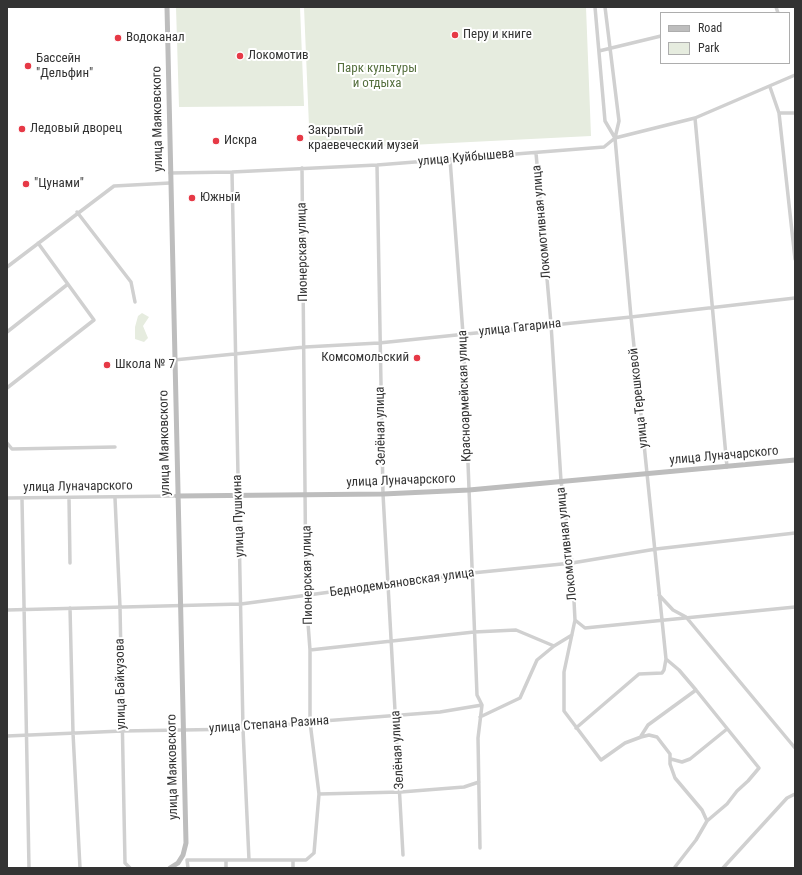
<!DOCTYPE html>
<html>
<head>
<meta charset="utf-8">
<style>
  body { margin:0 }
  #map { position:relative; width:802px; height:875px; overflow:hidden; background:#fff; font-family:"Roboto Condensed",sans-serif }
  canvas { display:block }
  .frame { position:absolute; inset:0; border:8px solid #333; pointer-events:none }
  .legend { position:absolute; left:660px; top:12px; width:130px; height:52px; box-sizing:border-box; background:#fff; border:1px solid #adadad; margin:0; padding:5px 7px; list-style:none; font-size:12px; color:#333 }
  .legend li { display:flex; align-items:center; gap:8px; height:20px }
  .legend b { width:20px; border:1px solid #adadad }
</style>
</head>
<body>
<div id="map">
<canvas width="802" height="875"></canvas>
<div class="frame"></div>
<ul class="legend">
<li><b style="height:5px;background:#bdbdbd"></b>Road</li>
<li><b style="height:11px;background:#e6ecdf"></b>Park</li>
</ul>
</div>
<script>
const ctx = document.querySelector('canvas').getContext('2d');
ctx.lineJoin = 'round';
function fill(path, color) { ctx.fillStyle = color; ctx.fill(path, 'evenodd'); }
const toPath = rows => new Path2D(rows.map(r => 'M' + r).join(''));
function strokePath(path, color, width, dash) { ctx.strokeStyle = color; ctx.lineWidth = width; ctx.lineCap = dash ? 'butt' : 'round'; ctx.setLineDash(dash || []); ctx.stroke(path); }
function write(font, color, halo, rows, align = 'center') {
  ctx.font = font + ' "Roboto Condensed",sans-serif'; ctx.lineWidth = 4; ctx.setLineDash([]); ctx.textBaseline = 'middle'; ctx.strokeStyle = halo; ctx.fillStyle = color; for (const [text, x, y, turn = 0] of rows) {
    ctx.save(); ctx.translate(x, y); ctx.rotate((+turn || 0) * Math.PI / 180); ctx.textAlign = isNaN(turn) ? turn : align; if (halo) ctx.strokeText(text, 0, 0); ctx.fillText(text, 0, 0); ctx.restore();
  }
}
fill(toPath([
  [176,7,300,7,304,106,179,107],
  [304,7,586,7,591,136,310,150],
  [142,313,149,317,143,326,148,338,144,342,135,339,135,327,138,316]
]), '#e6ecdf');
strokePath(toPath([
  [595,7,605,121,615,138],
  [776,7,778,13],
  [599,51,661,36],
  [770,87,779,113,795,259],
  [779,113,795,113],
  [695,118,727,467],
  [536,153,551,324,561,481,572,563,575,620,564,672,564,711,601,760,625,743,641,737,649,735,657,737,670,754,670,764,675,778,702,810,707,821],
  [450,159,463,334,477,695,482,705,478,738,480,848],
  [377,165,383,494,403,855],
  [232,172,243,729,249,860],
  [170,173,232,172,377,165,604,147,615,138,695,118,795,75],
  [77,212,131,282,135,302],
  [7,267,114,186,170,183],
  [7,332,68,284],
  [174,360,305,347,379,343,631,317,795,298],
  [7,388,94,320,38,243],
  [7,443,12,449,115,447],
  [7,498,177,496],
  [69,498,70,563],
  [115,498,120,607,125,863,130,868],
  [22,499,29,868],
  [659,595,673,610,686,617,795,748],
  [70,608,73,733,80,868],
  [7,610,241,604,472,573,572,563,656,549,795,533],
  [575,620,585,628,795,607],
  [310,650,474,632,516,630,554,646,572,635],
  [480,717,520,698,537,660,554,646],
  [576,728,639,674,662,673,664,670,666,659,631,317,615,138,619,121,605,7],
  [7,736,122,731,243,729,310,722,440,712,482,705],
  [641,736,648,725,696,690,679,670,666,659],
  [671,759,682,762,690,759,727,729],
  [319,794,401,792,464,787,479,782],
  [187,860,306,860,314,853,319,794,310,722,310,650,306,596,302,168],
  [187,860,188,868],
  [675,867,696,840,707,821,727,804,737,791,748,781,759,768,696,690],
  [226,868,226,860],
  [293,868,293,860],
  [723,868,787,798,795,794]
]), '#d0d0d0', 3.5);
strokePath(toPath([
  [167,7,186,843,183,855,178,863,170,868],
  [177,496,383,494,469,490,795,460]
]), '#bdbdbd', 5);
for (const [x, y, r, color] of [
  [455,35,4,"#e63946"],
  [118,38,4,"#e63946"],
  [240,56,4,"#e63946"],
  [28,66,4,"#e63946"],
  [22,129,4,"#e63946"],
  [300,138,4,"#e63946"],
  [216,141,4,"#e63946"],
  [26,184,4,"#e63946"],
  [192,198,4,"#e63946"],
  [417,358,4,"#e63946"],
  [107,365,4,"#e63946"]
]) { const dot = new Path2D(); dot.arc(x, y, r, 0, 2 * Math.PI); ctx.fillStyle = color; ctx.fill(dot); strokePath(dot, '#fff', 1.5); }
write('13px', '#333', '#fff', [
  ["Перу и книге",463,35],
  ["Водоканал",126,38],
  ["Локомотив",248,56],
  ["Бассейн",36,59],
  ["\"Дельфин\"",36,74],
  ["Ледовый дворец",30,129],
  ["Закрытый",308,131],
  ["краевеческий музей",308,146],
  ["Искра",224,141],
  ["\"Цунами\"",34,184],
  ["Южный",200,198],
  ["Комсомольский",409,358,"right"],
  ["Школа № 7",115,365]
], 'left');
write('13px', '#56703f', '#fff', [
  ["Парк культуры",377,69],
  ["и отдыха",377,84]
]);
write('13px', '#333', '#fff', [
  ["улица Маяковского",158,119,-91],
  ["улица Куйбышева",466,158,-5],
  ["Локомотивная улица",542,222,-95],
  ["Пионерская улица",303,252,-91],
  ["улица Гагарина",520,328,-6],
  ["Красноармейская улица",465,396,-92],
  ["улица Терешковой",639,398,-96],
  ["Зелёная улица",381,426,-91],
  ["улица Маяковского",165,443,-91],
  ["улица Луначарского",724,456,-5],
  ["улица Луначарского",401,481,-2],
  ["улица Луначарского",78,487,-1],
  ["улица Пушкина",239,516,-92],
  ["Локомотивная улица",567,544,-96],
  ["Пионерская улица",308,575,-91],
  ["Беднодемьяновская улица",402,583,-8],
  ["улица Байкузова",121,684,-91],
  ["улица Степана Разина",269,725,-4],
  ["Зелёная улица",398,750,-93],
  ["улица Маяковского",173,767,-91]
]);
</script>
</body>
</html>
